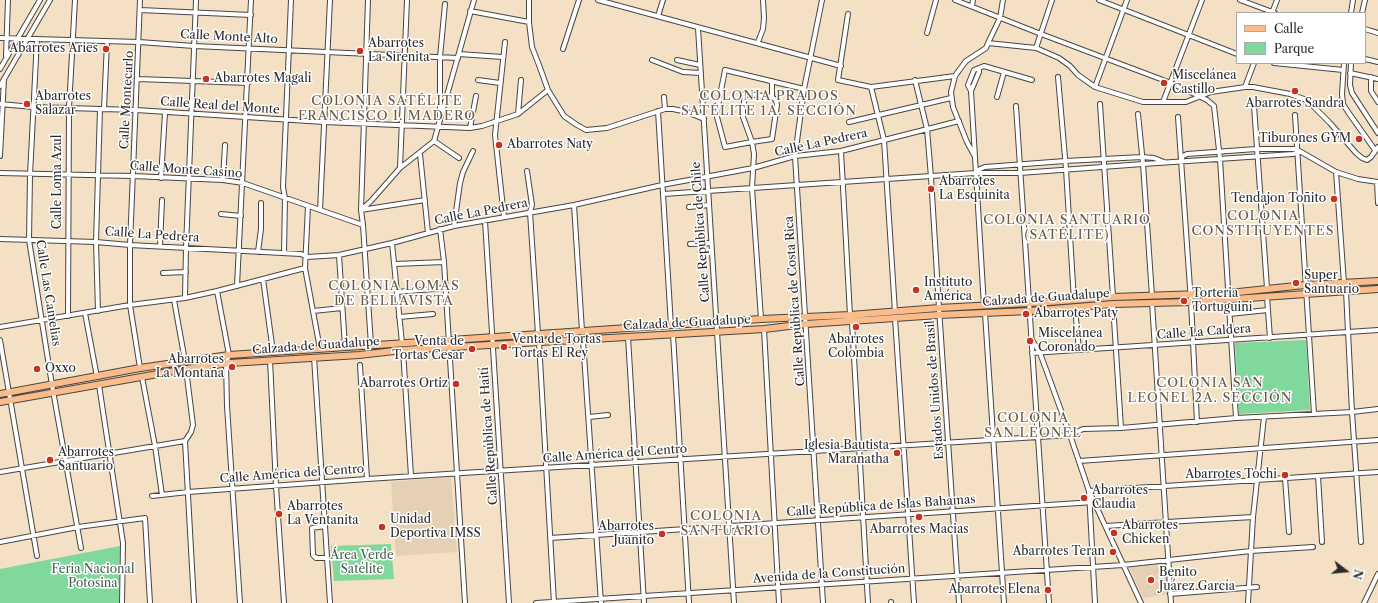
<!DOCTYPE html>
<html>
<head>
<meta charset="utf-8">
<style>
  body { margin:0 }
  #map { position:relative; width:1378px; height:603px; overflow:hidden; background:#f4e0c5; font-family:"Libre Caslon Text",serif }
  canvas { display:block }
  .legend { position:absolute; left:1236px; top:12px; width:130px; height:52px; box-sizing:border-box; background:#fff; border:1px solid #aaa; margin:0; padding:5px 7px; list-style:none; font-size:12px; color:#2b2b2b }
  .legend li { display:flex; align-items:center; gap:8px; height:20px }
  .legend b { width:20px; border:1px solid #aaa }
  .north { position:absolute; left:1326px; top:551px; width:40px; height:40px; -webkit-text-stroke:3px #fff; paint-order:stroke; rotate:106deg; font-size:11px; font-weight:700; line-height:16px; text-align:center; color:#2b2b2b }
  .north::after { content:''; display:block; margin:auto; width:14px; height:18px; background:#2b2b2b; clip-path:polygon(50% 0,100% 100%,50% 72%,0 100%) }
</style>
</head>
<body>
<div id="map">
<canvas width="1378" height="603"></canvas>
<ul class="legend">
<li><b style="height:5px;background:#fabc8b"></b>Calle</li>
<li><b style="height:11px;background:#81d89c"></b>Parque</li>
</ul>
<div class="north">N</div>
</div>
<script>
const ctx = document.querySelector('canvas').getContext('2d');
ctx.lineJoin = 'round';
function fill(path, color) { ctx.fillStyle = color; ctx.fill(path, 'evenodd'); }
const toPath = rows => new Path2D(rows.map(r => 'M' + r).join(''));
function strokePath(path, color, width, dash) { ctx.strokeStyle = color; ctx.lineWidth = width; ctx.lineCap = dash ? 'butt' : 'round'; ctx.setLineDash(dash || []); ctx.stroke(path); }
function write(font, color, halo, rows, align = 'center') {
  ctx.font = font + ' "Libre Caslon Text",serif'; ctx.lineWidth = 3; ctx.setLineDash([]); ctx.textBaseline = 'middle'; ctx.strokeStyle = halo; ctx.fillStyle = color; for (const [text, x, y, turn = 0] of rows) {
    ctx.save(); ctx.translate(x, y); ctx.rotate((+turn || 0) * Math.PI / 180); ctx.textAlign = isNaN(turn) ? turn : align; if (halo) ctx.strokeText(text, 0, 0); ctx.fillText(text, 0, 0); ctx.restore();
  }
}
fill(toPath([
  [451,477,457,552,396,556,391,482],
  [1167,562,1168,594,1143,598,1128,565]
]), '#e4d0b4');
fill(toPath([
  [1306,340,1310,410,1239,414,1235,344,1236,343],
  [391,544,394,579,334,581,331,546],
  [120,546,119,603,0,603,0,569]
]), '#81d89c');
const minor = toPath([
  [140,0,130,245,130,305,140,368],
  [368,0,361,210,363,225,371,345],
  [529,0,529,22,532,47,539,65,548,90,564,116,577,125,586,130,607,128,665,109,673,109,687,112,704,119],
  [598,0,841,66],
  [822,0,804,89,795,156,823,603],
  [955,0,1041,34,1171,83,1201,97,1207,100,1214,106,1220,159,1236,418],
  [1099,0,1237,54],
  [1240,0,1275,13],
  [972,6,973,0],
  [140,10,251,15],
  [470,11,529,22],
  [1272,13,1277,0],
  [1351,13,1353,0],
  [1362,13,1365,0],
  [848,14,838,80,871,87,955,76],
  [658,16,663,0],
  [698,28,734,603],
  [1365,29,1378,33],
  [927,33,936,0],
  [0,38,139,42,194,46,458,58],
  [37,39,30,175,29,240,52,385,81,548],
  [758,42,763,29,764,18,763,0],
  [988,43,1036,48,1043,51,1059,58,1070,66,1078,75,1095,87,1143,102,1186,102,1211,92,1245,87,1253,87,1290,94,1304,99,1313,106,1330,123,1356,153,1362,158,1367,160,1371,157,1378,147],
  [1036,48,1052,0],
  [563,49,579,0],
  [459,54,502,57],
  [6,56,8,0],
  [1365,59,1378,62],
  [652,60,683,72,701,73],
  [677,60,700,65],
  [1274,63,1343,70],
  [1344,63,1342,94,1343,104,1348,112,1375,150],
  [1351,63,1350,85,1352,93,1378,133],
  [0,69,40,0],
  [1350,73,1378,79],
  [1058,77,1066,169,1074,301],
  [1371,77,1371,91,1378,102],
  [138,79,248,83],
  [478,80,500,83],
  [915,80,927,129,931,177,939,308,959,603],
  [0,86,50,0],
  [871,87,884,140,895,312],
  [1095,87,1127,0],
  [1245,87,1254,63],
  [971,91,979,72,979,68],
  [664,97,665,109],
  [772,97,772,81],
  [997,97,1004,72],
  [1163,102,1202,0],
  [0,104,33,107,136,110,324,122,470,128,482,126,518,114,548,90],
  [1100,104,1113,297],
  [1016,106,1049,603],
  [1254,106,1267,288],
  [104,109,107,42],
  [658,111,671,326],
  [518,114,521,80],
  [1138,114,1143,164,1152,296],
  [1295,115,1314,414],
  [1178,117,1191,302,1197,422],
  [440,119,440,57,445,4],
  [849,122,951,98],
  [470,128,476,96],
  [434,141,459,158],
  [841,151,850,315],
  [420,154,428,233],
  [974,155,967,142,953,107,951,92,955,76,960,69,966,61,986,48,988,43,1000,18,1003,0],
  [0,156,4,79],
  [1181,160,1183,156,1187,154,1256,149,1296,149,1336,172,1358,179,1378,182],
  [400,168,407,0],
  [527,171,532,205,530,212,538,334],
  [1336,172,1344,283],
  [0,173,133,176,223,180,243,183,363,225],
  [976,173,980,169,985,167,1065,161,1142,157,1154,158,1164,162],
  [161,178,165,113],
  [223,180,225,145],
  [1377,182,1378,203],
  [663,194,976,173,1020,173,1143,164,1293,154,1300,152],
  [574,205,582,331],
  [308,206,305,268,320,349],
  [689,207,709,205],
  [320,210,330,0],
  [361,210,371,201,400,168,434,141,474,0],
  [361,210,425,200],
  [221,214,241,216],
  [504,217,495,135,505,42],
  [485,221,509,603],
  [454,226,460,183,463,172,473,151],
  [440,229,444,262,465,603],
  [0,239,96,242,130,245,301,254,307,257,339,255,392,243,454,226,574,205,662,185,753,168,795,156,841,151,959,121],
  [392,243,402,343],
  [690,244,711,243],
  [160,246,162,200],
  [258,252,261,229,261,203],
  [284,253,285,198,283,187,291,0],
  [339,255,345,347],
  [395,264,444,262],
  [163,273,186,272],
  [263,279,273,352],
  [237,286,251,0],
  [217,291,229,355,226,363,227,406,240,603],
  [1346,291,1352,412,1361,542],
  [397,292,445,288],
  [1267,297,1270,338],
  [185,298,186,248,196,0],
  [174,300,185,361],
  [1152,302,1171,603],
  [1113,304,1121,428],
  [984,306,971,91,968,85,974,70,984,66,1032,80],
  [1075,308,1079,350],
  [98,311,96,242,100,109],
  [313,311,342,308],
  [85,313,97,377],
  [985,313,1004,603],
  [1229,314,1268,310],
  [68,316,69,108,75,0],
  [399,317,433,314],
  [895,318,914,603],
  [761,319,752,188,754,154,752,142,743,117,743,111,745,94,772,97,776,100,777,105,772,139,752,142,725,147,717,117,718,106,725,70,804,89],
  [852,322,868,603],
  [0,327,130,305,185,298,217,291,305,268],
  [764,329,779,603],
  [673,334,689,603],
  [628,337,644,603],
  [0,340,37,556],
  [583,340,601,603],
  [1032,340,1040,353,1070,435,1089,491,1141,603],
  [539,342,554,603],
  [403,350,411,476],
  [1032,353,1378,330],
  [314,357,330,603],
  [270,360,276,486,284,603],
  [360,365,367,479],
  [186,369,193,425,191,432,185,441,194,603],
  [142,377,155,446,162,495],
  [99,385,123,543,122,603],
  [589,417,608,415],
  [1079,461,1378,440],
  [0,472,185,441],
  [1318,476,1322,542],
  [1285,478,1289,532],
  [152,496,188,492,367,479,1070,435,1083,429,1121,428,1236,418,1352,412,1378,409],
  [325,526,312,528,313,555,316,558,327,558],
  [1106,526,1167,522,1253,517],
  [550,538,1094,502],
  [0,542,78,527,145,518,150,603],
  [1170,594,1257,587],
  [891,602,891,603],
  [536,603,1123,565,1251,551,1313,547],
  [1095,603,1089,491,1378,472],
  [1248,603,1253,517,1264,417],
  [1364,603,1378,574]
]);
const primary = toPath([
  [0,394,140,368,229,355,761,319,850,315,939,308,1049,302,1113,297,1229,293,1305,285,1378,281],
  [0,402,186,369,230,363,359,355,403,350,764,329,806,324,939,315,1029,311,1113,304,1191,302,1378,289]
]);
strokePath(minor, '#494642', 6);
strokePath(primary, '#494642', 8);
strokePath(minor, '#fff', 4);
strokePath(primary, '#fabc8b', 6);
for (const [x, y, r, color] of [
  [106,49,4,"#c8321e"],
  [360,51,4,"#c8321e"],
  [206,79,4,"#c8321e"],
  [1164,83,4,"#c8321e"],
  [1295,91,4,"#c8321e"],
  [27,104,4,"#c8321e"],
  [1359,139,4,"#c8321e"],
  [499,145,4,"#c8321e"],
  [931,189,4,"#c8321e"],
  [1334,199,4,"#c8321e"],
  [1296,283,4,"#c8321e"],
  [916,290,4,"#c8321e"],
  [1184,301,4,"#c8321e"],
  [1026,314,4,"#c8321e"],
  [856,327,4,"#c8321e"],
  [1030,341,4,"#c8321e"],
  [504,347,4,"#c8321e"],
  [472,349,4,"#c8321e"],
  [232,367,4,"#c8321e"],
  [37,369,4,"#c8321e"],
  [456,384,4,"#c8321e"],
  [897,453,4,"#c8321e"],
  [50,460,4,"#c8321e"],
  [1285,475,4,"#c8321e"],
  [1084,498,4,"#c8321e"],
  [279,514,4,"#c8321e"],
  [919,517,4,"#c8321e"],
  [382,527,4,"#c8321e"],
  [1114,533,4,"#c8321e"],
  [662,534,4,"#c8321e"],
  [1113,552,4,"#c8321e"],
  [1151,580,4,"#c8321e"],
  [1048,590,4,"#c8321e"]
]) { const dot = new Path2D(); dot.arc(x, y, r, 0, 2 * Math.PI); ctx.fillStyle = color; ctx.fill(dot); strokePath(dot, '#fff', 1.5); }
write('12px', '#2b2b2b', '#fff', [
  ["Calle Monte Alto",229,37,3],
  ["Calle Montecarlo",127,100,-87],
  ["Calle Real del Monte",220,106,4],
  ["Calle La Pedrera",821,143,-12],
  ["Calle Monte Casino",186,170,4],
  ["Calle Loma Azul",58,182,-90],
  ["Calle La Pedrera",481,212,-11],
  ["Calle República de Chile",701,232,-94],
  ["Calle La Pedrera",152,235,4],
  ["Calle Las Camelias",48,293,81],
  ["Calzada de Guadalupe",1046,298,-4],
  ["Calle República de Costa Rica",795,301,-94],
  ["Calzada de Guadalupe",687,323,-3],
  ["Calle La Caldera",1204,332,-4],
  ["Calzada de Guadalupe",316,346,-4],
  ["Estados Unidos de Brasil",935,390,-94],
  ["Calle República de Haití",489,436,-94],
  ["Calle América del Centro",615,454,-4],
  ["Calle América del Centro",292,474,-4],
  ["Calle República de Islas Bahamas",881,506,-4],
  ["Avenida de la Constitución",829,574,-4]
]);
write('12px', '#2b2b2b', '#fff', [
  ["Abarrotes",368,44],
  ["La Sirenita",368,58],
  ["Abarrotes Aries",98,49,"right"],
  ["Miscelánea",1172,76],
  ["Castillo",1172,90],
  ["Abarrotes Magali",214,79],
  ["Abarrotes",35,97],
  ["Salazar",35,111],
  ["Abarrotes Sandra",1295,104,"center"],
  ["Tiburones GYM",1351,139,"right"],
  ["Abarrotes Naty",507,145],
  ["Abarrotes",939,182],
  ["La Esquinita",939,196],
  ["Tendajon Toñito",1326,199,"right"],
  ["Super",1304,276],
  ["Santuario",1304,290],
  ["Instituto",924,283],
  ["América",924,297],
  ["Torteria",1192,294],
  ["Tortuguini",1192,308],
  ["Abarrotes Paty",1034,314],
  ["Miscelánea",1038,334],
  ["Coronado",1038,348],
  ["Venta de Tortas",512,340],
  ["Tortas El Rey",512,354],
  ["Abarrotes",856,340,"center"],
  ["Colombia",856,354,"center"],
  ["Venta de",464,342,"right"],
  ["Tortas Cesar",464,356,"right"],
  ["Abarrotes",224,360,"right"],
  ["La Montaña",224,374,"right"],
  ["Oxxo",45,369],
  ["Abarrotes Ortiz",448,384,"right"],
  ["Iglesia Bautista",889,446,"right"],
  ["Maranatha",889,460,"right"],
  ["Abarrotes",58,453],
  ["Santuario",58,467],
  ["Abarrotes Tochi",1277,475,"right"],
  ["Abarrotes",1092,491],
  ["Claudia",1092,505],
  ["Abarrotes",287,507],
  ["La Ventanita",287,521],
  ["Unidad",390,520],
  ["Deportiva IMSS",390,534],
  ["Abarrotes",1122,526],
  ["Chicken",1122,540],
  ["Abarrotes",654,527,"right"],
  ["Juanito",654,541,"right"],
  ["Abarrotes Macias",919,530,"center"],
  ["Abarrotes Teran",1105,552,"right"],
  ["Benito",1159,573],
  ["Juárez García",1159,587],
  ["Abarrotes Elena",1040,590,"right"]
], 'left');
write('12px', '#455f4d', '#fff', [
  ["Área Verde",362,556],
  ["Satélite",362,570],
  ["Feria Nacional",93,570],
  ["Potosina",93,584]
]);
ctx.letterSpacing = '1px';
write('13px', '#6b5947', '#fff', [
  ["COLONIA PRADOS",769,96],
  ["SATÉLITE 1A. SECCIÓN",769,111],
  ["COLONIA SATÉLITE",387,101],
  ["FRANCISCO I. MADERO",387,116],
  ["COLONIA",1263,216],
  ["CONSTITUYENTES",1263,231],
  ["COLONIA SANTUARIO",1067,220],
  ["(SATÉLITE)",1067,235],
  ["COLONIA LOMAS",394,286],
  ["DE BELLAVISTA",394,301],
  ["COLONIA SAN",1210,383],
  ["LEONEL 2A. SECCIÓN",1210,398],
  ["COLONIA",1033,418],
  ["SAN LEONEL",1033,433],
  ["COLONIA",726,516],
  ["SANTUARIO",726,531]
]);
ctx.letterSpacing = '0px';
</script>
</body>
</html>
